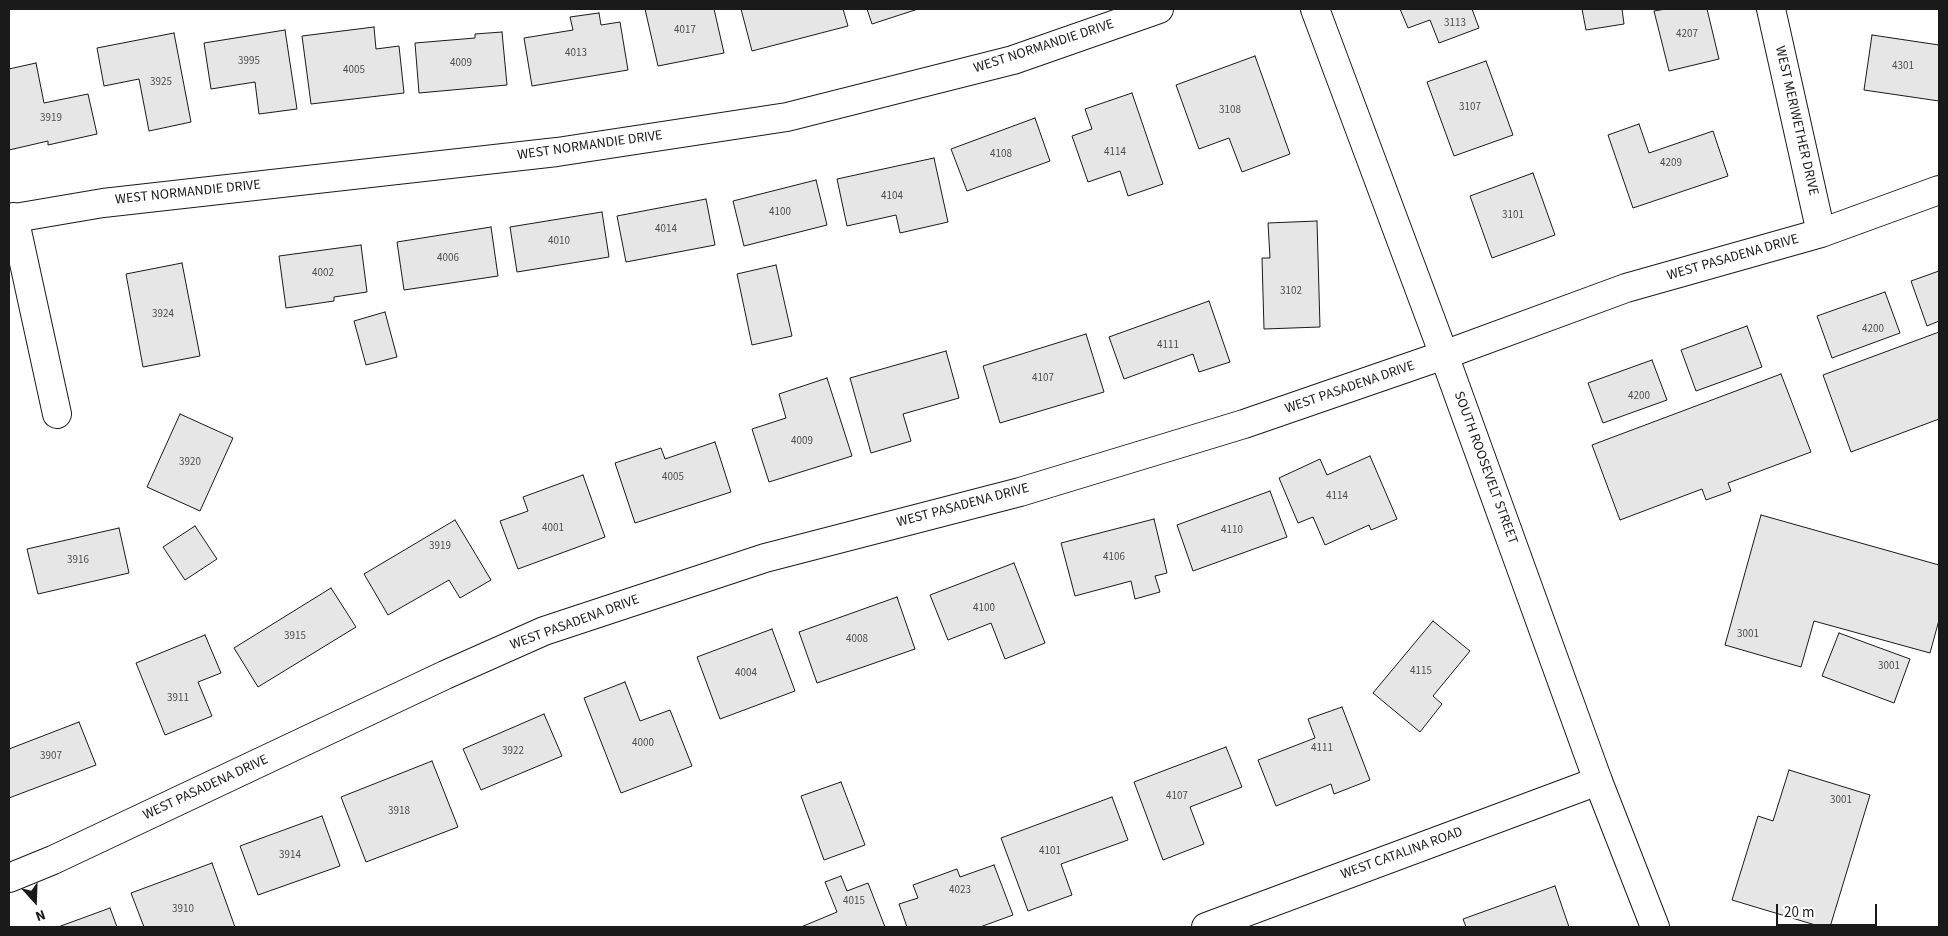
<!DOCTYPE html>
<html>
<head>
<meta charset="utf-8">
<style>
  body { margin:0 }
  #map { position:relative; width:1948px; height:936px; overflow:hidden; background:#fff; font-family:"Source Sans 3",sans-serif }
  canvas { display:block }
  .frame { position:absolute; inset:0; border:10px solid #1a1a1a; pointer-events:none }
  .north { position:absolute; left:10px; top:876px; width:50px; height:50px; -webkit-text-stroke:4px #fff; paint-order:stroke; rotate:160deg; font-size:14px; font-weight:700; line-height:20px; text-align:center; color:#1a1a1a }
  .north::after { content:''; display:block; margin:auto; width:18px; height:22px; background:#1a1a1a; clip-path:polygon(50% 0,100% 100%,50% 72%,0 100%) }
  .scale { position:absolute; left:1776px; top:904px; width:101px; height:22px; box-sizing:border-box; border:2px solid #1a1a1a; border-top:0; padding-left:6px; font-size:15px; line-height:18px; white-space:nowrap; color:#1a1a1a; -webkit-text-stroke:4px #fff; paint-order:stroke }
</style>
</head>
<body>
<div id="map">
<canvas width="1948" height="936"></canvas>
<div class="frame"></div>
<div class="north">N</div>
<div class="scale">20 m</div>
</div>
<script>
const ctx = document.querySelector('canvas').getContext('2d');
ctx.lineJoin = 'round';
function fill(path, color) { ctx.fillStyle = color; ctx.fill(path, 'evenodd'); }
const toPath = rows => new Path2D(rows.map(r => 'M' + r).join(''));
function strokePath(path, color, width, dash) { ctx.strokeStyle = color; ctx.lineWidth = width; ctx.lineCap = dash ? 'butt' : 'round'; ctx.setLineDash(dash || []); ctx.stroke(path); }
function write(font, color, halo, rows, align = 'center') {
  ctx.font = font + ' "Source Sans 3",sans-serif'; ctx.lineWidth = 4; ctx.setLineDash([]); ctx.textBaseline = 'middle'; ctx.strokeStyle = halo; ctx.fillStyle = color; for (const [text, x, y, turn = 0] of rows) {
    ctx.save(); ctx.translate(x, y); ctx.rotate((+turn || 0) * Math.PI / 180); ctx.textAlign = isNaN(turn) ? turn : align; if (halo) ctx.strokeText(text, 0, 0); ctx.fillText(text, 0, 0); ctx.restore();
  }
}
const building = toPath([
  [645,9,714,9,724,53,658,66,645,9],
  [741,9,843,9,848,26,752,51,741,9],
  [867,9,918,9,872,24,867,9],
  [1400,9,1472,9,1479,28,1439,43,1430,20,1408,28,1400,9],
  [1582,9,1622,9,1624,24,1586,30,1582,9],
  [1666,9,1707,9,1719,59,1669,71,1654,11,1666,9],
  [599,13,601,25,620,22,628,70,532,86,524,38,573,30,570,17,599,13],
  [374,27,376,49,399,46,404,93,311,104,302,36,374,27],
  [285,30,297,109,259,114,255,82,211,89,204,43,285,30],
  [502,32,507,85,419,93,415,43,475,38,475,34,502,32],
  [174,33,191,122,149,131,139,79,104,86,97,48,174,33],
  [1872,35,1939,45,1939,101,1864,90,1872,35],
  [1255,56,1290,154,1242,172,1229,138,1199,149,1176,85,1255,56],
  [1486,61,1513,135,1454,156,1427,82,1486,61],
  [36,63,44,103,88,94,97,134,48,145,48,141,9,150,9,69,36,63],
  [1132,93,1163,184,1128,196,1120,171,1088,182,1072,136,1092,129,1085,109,1132,93],
  [1035,118,1050,161,967,191,951,149,1035,118],
  [1639,124,1649,153,1713,131,1728,176,1633,208,1608,135,1639,124],
  [934,158,948,222,900,233,896,215,847,226,837,179,934,158],
  [1533,173,1555,235,1492,258,1470,196,1533,173],
  [816,180,827,225,744,246,733,201,816,180],
  [706,199,715,245,626,262,617,216,706,199],
  [602,212,609,257,517,272,510,227,602,212],
  [1317,221,1320,327,1264,329,1262,258,1270,258,1268,223,1317,221],
  [491,227,498,276,404,290,397,242,491,227],
  [361,245,367,292,334,297,334,301,286,308,279,256,361,245],
  [182,263,200,356,143,367,126,274,182,263],
  [776,265,792,336,752,345,737,274,776,265],
  [1939,271,1939,321,1927,326,1911,281,1939,271],
  [1885,292,1900,333,1832,358,1817,316,1885,292],
  [1209,301,1230,362,1199,372,1193,354,1124,379,1109,337,1209,301],
  [385,312,397,357,366,365,354,321,385,312],
  [1747,326,1762,367,1696,391,1681,350,1747,326],
  [1939,332,1939,419,1851,452,1823,375,1939,332],
  [1086,334,1104,392,1000,423,983,366,1086,334],
  [946,351,959,398,903,414,911,441,871,453,850,378,946,351],
  [1652,360,1667,400,1603,423,1588,383,1652,360],
  [1781,374,1811,452,1728,483,1731,491,1706,500,1702,489,1620,520,1592,445,1781,374],
  [827,378,852,456,769,482,752,429,786,418,779,394,827,378],
  [180,414,233,438,200,511,147,487,180,414],
  [715,442,731,492,635,523,615,463,661,448,665,459,715,442],
  [1370,456,1397,519,1371,530,1369,525,1325,545,1313,517,1298,523,1279,478,1320,459,1327,475,1370,456],
  [583,475,605,537,518,569,500,521,528,511,523,497,583,475],
  [1270,491,1287,537,1193,571,1177,525,1270,491],
  [1761,515,1939,565,1939,620,1930,653,1814,621,1801,667,1725,645,1761,515],
  [1154,519,1167,573,1155,576,1160,592,1135,599,1131,581,1075,596,1061,543,1154,519],
  [455,520,491,580,460,598,449,580,388,615,364,574,455,520],
  [195,526,217,559,185,580,163,547,195,526],
  [119,528,129,573,38,594,27,549,119,528],
  [1014,563,1045,643,1005,659,991,623,948,640,930,595,1014,563],
  [331,588,356,627,258,687,234,648,331,588],
  [897,597,915,649,817,683,799,632,897,597],
  [1433,621,1470,651,1433,696,1442,704,1420,732,1373,693,1433,621],
  [772,629,795,691,720,719,697,657,772,629],
  [1839,633,1910,659,1894,703,1822,676,1839,633],
  [205,635,221,673,198,682,212,716,165,735,136,663,205,635],
  [625,682,640,721,670,710,692,766,621,793,584,698,625,682],
  [1342,707,1370,780,1334,794,1331,784,1276,806,1258,760,1315,738,1308,719,1342,707],
  [544,714,562,756,481,790,463,749,544,714],
  [79,722,96,765,9,798,9,749,79,722],
  [1226,747,1242,787,1190,807,1204,844,1163,860,1134,782,1226,747],
  [432,761,458,827,366,862,341,797,432,761],
  [1789,770,1870,795,1830,927,1822,927,1732,900,1758,816,1773,821,1789,770],
  [841,782,865,845,824,860,801,796,841,782],
  [1112,797,1128,840,1061,864,1072,895,1028,911,1001,838,1112,797],
  [322,816,340,866,258,895,240,846,322,816],
  [212,863,235,927,144,927,131,893,212,863],
  [994,865,1013,915,980,927,907,927,899,904,918,898,913,885,957,869,960,877,994,865],
  [841,876,847,891,868,883,885,927,801,927,837,912,825,882,841,876],
  [1555,886,1569,927,1466,927,1463,919,1555,886],
  [110,908,117,927,58,927,110,908]
]);
fill(building, '#e6e6e6');
strokePath(building, '#1a1a1a', 1);
const minor = toPath([
  [1771,9,1821,233],
  [14,217,57,414],
  [9,219,103,203,557,152,787,117,1013,60,1159,9],
  [9,878,53,860,445,675,544,631,765,558,1020,492,1244,424,1444,355,1626,288,1821,233,1939,190],
  [1206,927,1598,781]
]);
const tertiary = toPath([
  [1315,9,1444,355,1598,781,1655,927]
]);
strokePath(minor, '#1a1a1a', 30);
strokePath(tertiary, '#1a1a1a', 30);
strokePath(minor, '#fff', 28);
strokePath(tertiary, '#fff', 28);
write('11px', '#4d4d4d', null, [
  ["3113",1455,24],
  ["4017",685,31],
  ["4207",1687,35],
  ["4013",576,54],
  ["3995",249,62],
  ["4009",461,64],
  ["4301",1903,67],
  ["4005",354,71],
  ["3925",161,83],
  ["3107",1470,108],
  ["3108",1230,111],
  ["3919",51,119],
  ["4114",1115,153],
  ["4108",1001,155],
  ["4209",1671,164],
  ["4104",892,197],
  ["4100",780,213],
  ["3101",1513,216],
  ["4014",666,230],
  ["4010",559,242],
  ["4006",448,259],
  ["4002",323,274],
  ["3102",1291,292],
  ["3924",163,315],
  ["4200",1873,330],
  ["4111",1168,346],
  ["4107",1043,379],
  ["4200",1639,397],
  ["4009",802,442],
  ["3920",190,463],
  ["4005",673,478],
  ["4114",1337,497],
  ["4001",553,529],
  ["4110",1232,531],
  ["3919",440,547],
  ["4106",1114,558],
  ["3916",78,561],
  ["4100",984,609],
  ["3001",1748,635],
  ["3915",295,637],
  ["4008",857,640],
  ["3001",1889,667],
  ["4115",1421,672],
  ["4004",746,674],
  ["3911",178,699],
  ["4000",643,744],
  ["4111",1322,749],
  ["3922",513,752],
  ["3907",51,757],
  ["4107",1177,797],
  ["3001",1841,801],
  ["3918",399,812],
  ["4101",1050,852],
  ["3914",290,856],
  ["4023",960,891],
  ["4015",854,902],
  ["3910",183,910]
]);
write('14px', '#1a1a1a', '#fff', [
  ["WEST NORMANDIE DRIVE",1044,47,-18],
  ["WEST MERIWETHER DRIVE",1796,121,77],
  ["WEST NORMANDIE DRIVE",590,146,-8],
  ["WEST NORMANDIE DRIVE",188,193,-6],
  ["WEST PASADENA DRIVE",1733,258,-16],
  ["WEST PASADENA DRIVE",1350,388,-19],
  ["SOUTH ROOSEVELT STREET",1485,468,70],
  ["WEST PASADENA DRIVE",963,506,-15],
  ["WEST PASADENA DRIVE",575,623,-20],
  ["WEST PASADENA DRIVE",206,788,-25],
  ["WEST CATALINA ROAD",1402,854,-20]
]);
</script>
</body>
</html>
